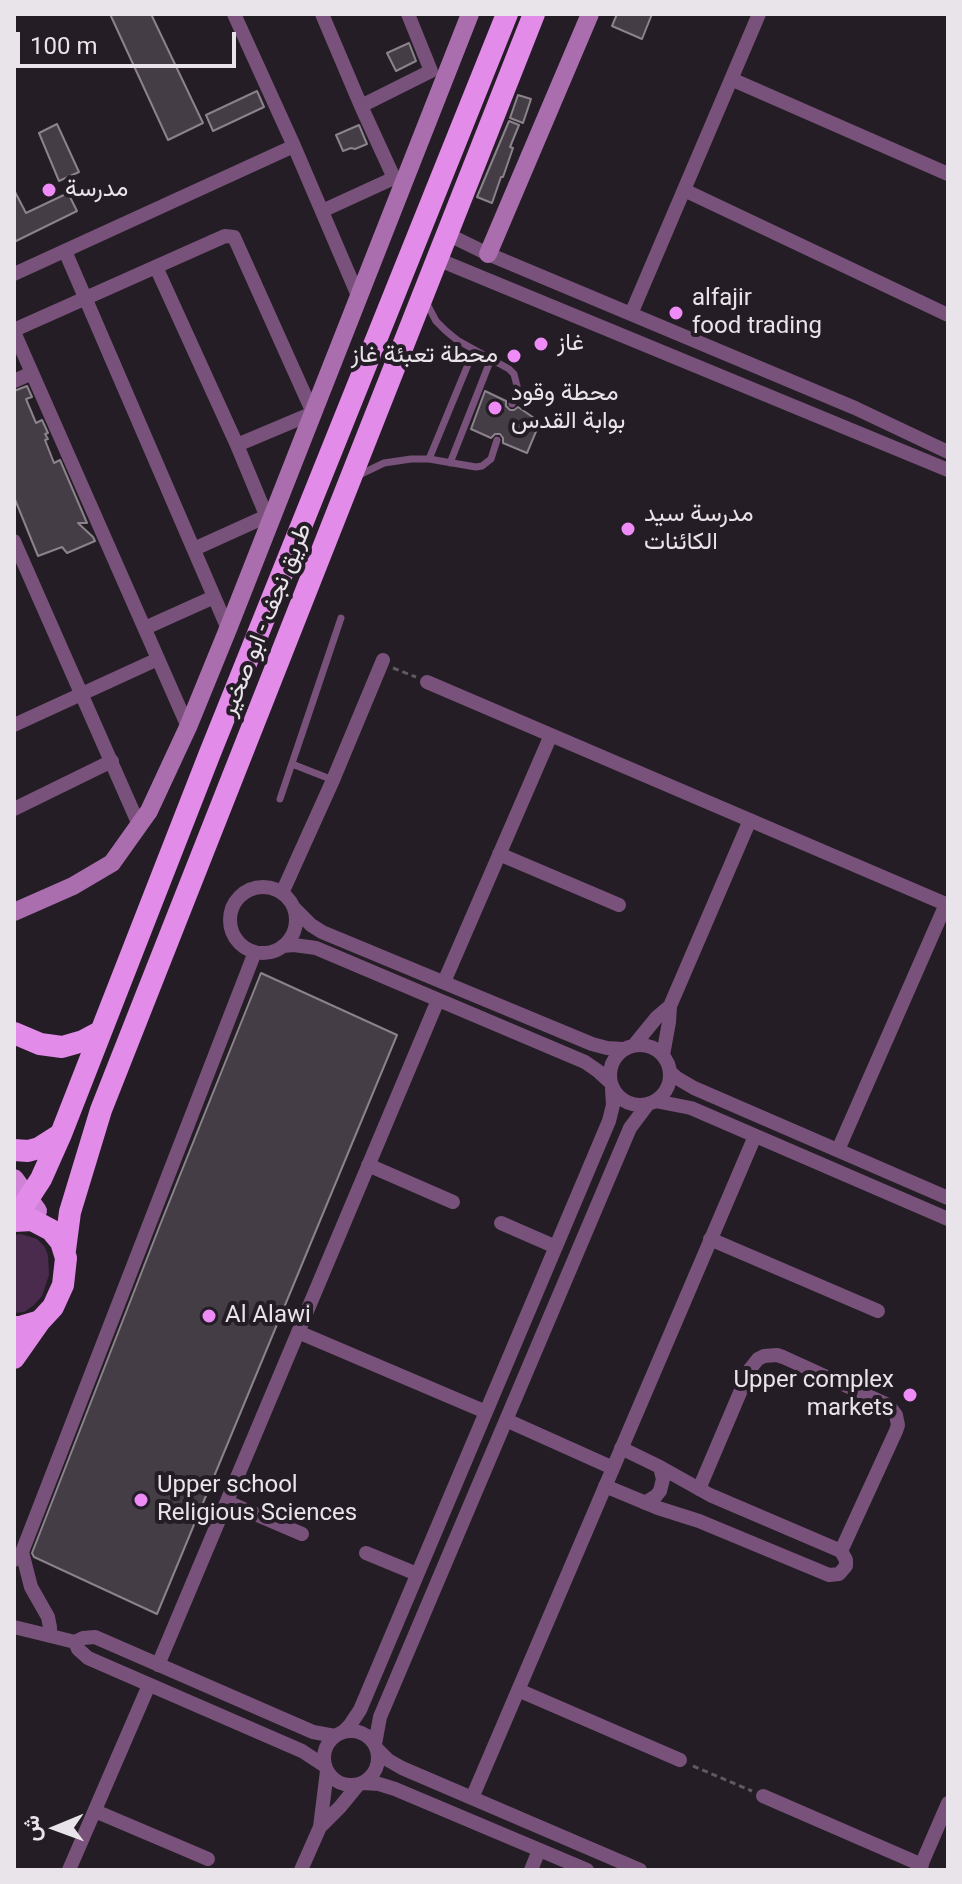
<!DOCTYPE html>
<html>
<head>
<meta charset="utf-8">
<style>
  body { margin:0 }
  #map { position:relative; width:962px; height:1884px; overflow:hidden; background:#241d25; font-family:Roboto,Vazirmatn,sans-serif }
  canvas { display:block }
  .frame { position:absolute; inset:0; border:16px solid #e9e4e9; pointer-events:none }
  .north { position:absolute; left:16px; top:1788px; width:80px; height:80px; -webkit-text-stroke:6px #241d25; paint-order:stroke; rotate:269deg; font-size:22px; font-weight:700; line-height:32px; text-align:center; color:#e9e4e9 }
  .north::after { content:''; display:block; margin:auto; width:28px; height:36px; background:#e9e4e9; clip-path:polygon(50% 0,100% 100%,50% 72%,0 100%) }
  .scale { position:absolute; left:16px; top:32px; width:220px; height:36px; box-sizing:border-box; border:4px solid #e9e4e9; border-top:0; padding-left:10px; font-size:24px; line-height:28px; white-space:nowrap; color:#e9e4e9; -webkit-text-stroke:6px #241d25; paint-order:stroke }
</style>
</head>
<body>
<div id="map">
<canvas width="962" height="1884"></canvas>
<div class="frame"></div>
<div class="north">ش</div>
<div class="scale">100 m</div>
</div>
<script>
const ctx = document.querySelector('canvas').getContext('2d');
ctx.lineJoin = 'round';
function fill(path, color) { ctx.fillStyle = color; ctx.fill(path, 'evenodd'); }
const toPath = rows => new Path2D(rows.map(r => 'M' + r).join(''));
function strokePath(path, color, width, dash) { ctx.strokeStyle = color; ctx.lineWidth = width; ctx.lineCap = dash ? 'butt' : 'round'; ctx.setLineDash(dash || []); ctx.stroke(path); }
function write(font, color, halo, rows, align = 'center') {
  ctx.font = font + ' Roboto,Vazirmatn,sans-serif'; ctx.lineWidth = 8; ctx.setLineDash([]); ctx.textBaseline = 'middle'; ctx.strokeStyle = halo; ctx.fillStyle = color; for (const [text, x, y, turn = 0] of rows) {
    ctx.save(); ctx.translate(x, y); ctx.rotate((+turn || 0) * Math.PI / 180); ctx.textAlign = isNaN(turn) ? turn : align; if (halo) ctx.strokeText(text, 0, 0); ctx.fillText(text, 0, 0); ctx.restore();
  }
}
fill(toPath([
  [21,1234,37,1239,45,1247,48,1256,49,1275,42,1296,34,1305,24,1312,14,1313,14,1235]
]), '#4a2b4d');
const building = toPath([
  [110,14,151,14,203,123,168,140,110,14],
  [617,14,652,14,642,39,612,26,617,14],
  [409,43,416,61,396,71,387,53,409,43],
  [257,91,264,107,213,131,206,115,257,91],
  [518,95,531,99,523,123,510,118,518,95],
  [509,121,519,125,510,147,513,148,503,177,501,177,492,203,477,197,509,121],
  [57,124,79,172,59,181,39,133,57,124],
  [359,125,367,144,355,149,351,148,343,151,336,135,359,125],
  [14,190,26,213,68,193,77,211,14,242,14,190],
  [27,386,32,397,26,399,36,423,42,420,48,433,45,434,48,439,45,440,54,463,60,460,87,523,78,523,93,537,95,541,67,553,62,547,38,556,14,497,14,391,27,386],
  [485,391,506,401,506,406,510,410,514,410,518,407,540,422,527,453,503,443,503,438,500,434,495,434,491,438,471,429,485,391],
  [261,973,397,1035,157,1614,34,1557,32,1553,160,1225,261,973]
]);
fill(building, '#443d45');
strokePath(building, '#8b828c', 2);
strokePath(toPath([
  [393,668,416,677],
  [693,1766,752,1791]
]), '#5f5960', 3, [6, 4]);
strokePath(toPath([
  [427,304,436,321,446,331,457,340,509,369,514,374,517,386,512,404],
  [429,459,474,350],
  [450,463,491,359],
  [359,475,384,463,411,459,429,459,476,467,482,466,491,459,497,440],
  [292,764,333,780],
  [280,799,341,618]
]), '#78527a', 7);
strokePath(toPath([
  [234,14,294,146,359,298],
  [322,14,361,106],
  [731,79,948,174],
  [684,190,948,315],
  [322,211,394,178,361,106,431,71,408,14],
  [447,234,488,254,855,408,948,452],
  [65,251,228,629],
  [437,259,948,470],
  [156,267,237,445,269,522],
  [14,274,294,146],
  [631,314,759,14],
  [14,330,225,236,234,237,313,413,237,445],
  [14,332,188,727],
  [14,381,32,373],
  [14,541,139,825],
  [194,549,267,516],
  [145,628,214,597],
  [427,682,948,905],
  [14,725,158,659],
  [14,809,112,761],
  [499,854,619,905],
  '230 920a33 33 0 1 1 66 0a33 33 0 1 1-66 0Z',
  [282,893,333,780,383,660],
  [294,908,311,925,322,932,592,1044,607,1048,623,1049],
  [283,946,294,945,316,948,585,1062,598,1071,610,1082],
  [444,982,551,735],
  [635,1044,657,1017,670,1006],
  '610 1075a30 30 0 1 1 60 0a30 30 0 1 1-60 0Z',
  [663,1055,669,1022,670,1006,750,820],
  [670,1072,677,1078,694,1088,948,1198],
  [655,1101,691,1108,948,1219],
  [838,1150,946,904],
  [368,1165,453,1202],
  [501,1223,556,1247],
  [710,1239,878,1311],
  [298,1332,486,1412],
  [506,1420,613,1468],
  [605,1486,658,1508,699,1521,829,1575,839,1574,846,1566,846,1560,841,1551,710,1495,660,1467,621,1448],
  [699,1489,750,1369,758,1359,764,1356,777,1355,783,1357,884,1403,889,1406,896,1415,898,1425,896,1431,841,1551],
  [227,1502,302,1534],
  [645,1503,656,1496,660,1491,663,1479,660,1467],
  [22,1552,31,1587,48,1617,50,1627,50,1636],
  [366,1553,417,1574],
  [14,1560,22,1552,255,952],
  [14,1627,75,1642,83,1638,95,1637,313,1732,335,1736],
  [75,1642,78,1649,88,1658,302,1751,325,1766],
  [158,1665,438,1000],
  [518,1690,680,1760],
  '324 1758a27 27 0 1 1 54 0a27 27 0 1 1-54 0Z',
  [343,1732,350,1725,360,1710,609,1121,613,1105,612,1089],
  [375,1744,380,1717,630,1128,648,1104],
  [377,1749,388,1760,402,1768,640,1870],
  [362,1783,379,1784,395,1789,587,1870],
  [763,1796,922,1865],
  [472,1798,755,1136],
  [95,1811,208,1859],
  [320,1827,340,1807,358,1785],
  [69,1870,149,1685],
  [301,1870,320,1827,327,1771],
  [531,1870,539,1850],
  [919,1870,948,1803]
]), '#78527a', 14);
strokePath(toPath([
  [488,254,590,14],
  [14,912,73,886,112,863,149,811,188,727,228,629,470,14]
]), '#aa6dae', 18);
strokePath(toPath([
  [14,1179,37,1211]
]), '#d082d6', 20);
strokePath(toPath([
  [14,1033,40,1044,62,1047,83,1041,100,1032],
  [14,1150,28,1151,39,1148,61,1134],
  [14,1217,26,1202,41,1179,61,1134,210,753,507,14],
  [14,1221,32,1220,51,1230,61,1242,66,1258,63,1285,53,1307,40,1321,20,1327,14,1327],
  [65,1250,70,1212,101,1110,534,14],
  [14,1358,40,1321]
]), '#e28be8', 22);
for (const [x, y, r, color] of [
  [49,190,8,"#ef8bf7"],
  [676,313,8,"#ef8bf7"],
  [541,344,8,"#ef8bf7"],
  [514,356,8,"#ef8bf7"],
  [495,408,8,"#ef8bf7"],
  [628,529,8,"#ef8bf7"],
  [209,1316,8,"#ef8bf7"],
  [910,1395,8,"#ef8bf7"],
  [141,1500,8,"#ef8bf7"]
]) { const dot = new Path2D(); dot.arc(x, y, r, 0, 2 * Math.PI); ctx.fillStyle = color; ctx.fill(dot); strokePath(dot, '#241d25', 3); }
write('24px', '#e9e4e9', '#241d25', [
  ["مدرسة",65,190],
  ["alfajir",692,299],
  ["food trading",692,327],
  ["غاز",557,344],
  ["محطة تعبئة غاز",498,356,"right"],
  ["محطة وقود",511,394],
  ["بوابة القدس",511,422],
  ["مدرسة سيد",644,515],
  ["الكائنات",644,543],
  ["Al Alawi",225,1316],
  ["Upper complex",894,1381,"right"],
  ["markets",894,1409,"right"],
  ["Upper school",157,1486],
  ["Religious Sciences",157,1514]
], 'left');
write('24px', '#e9e4e9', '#241d25', [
  ["طريق نجف - ابو صخير",267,620,-68]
]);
</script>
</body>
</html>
